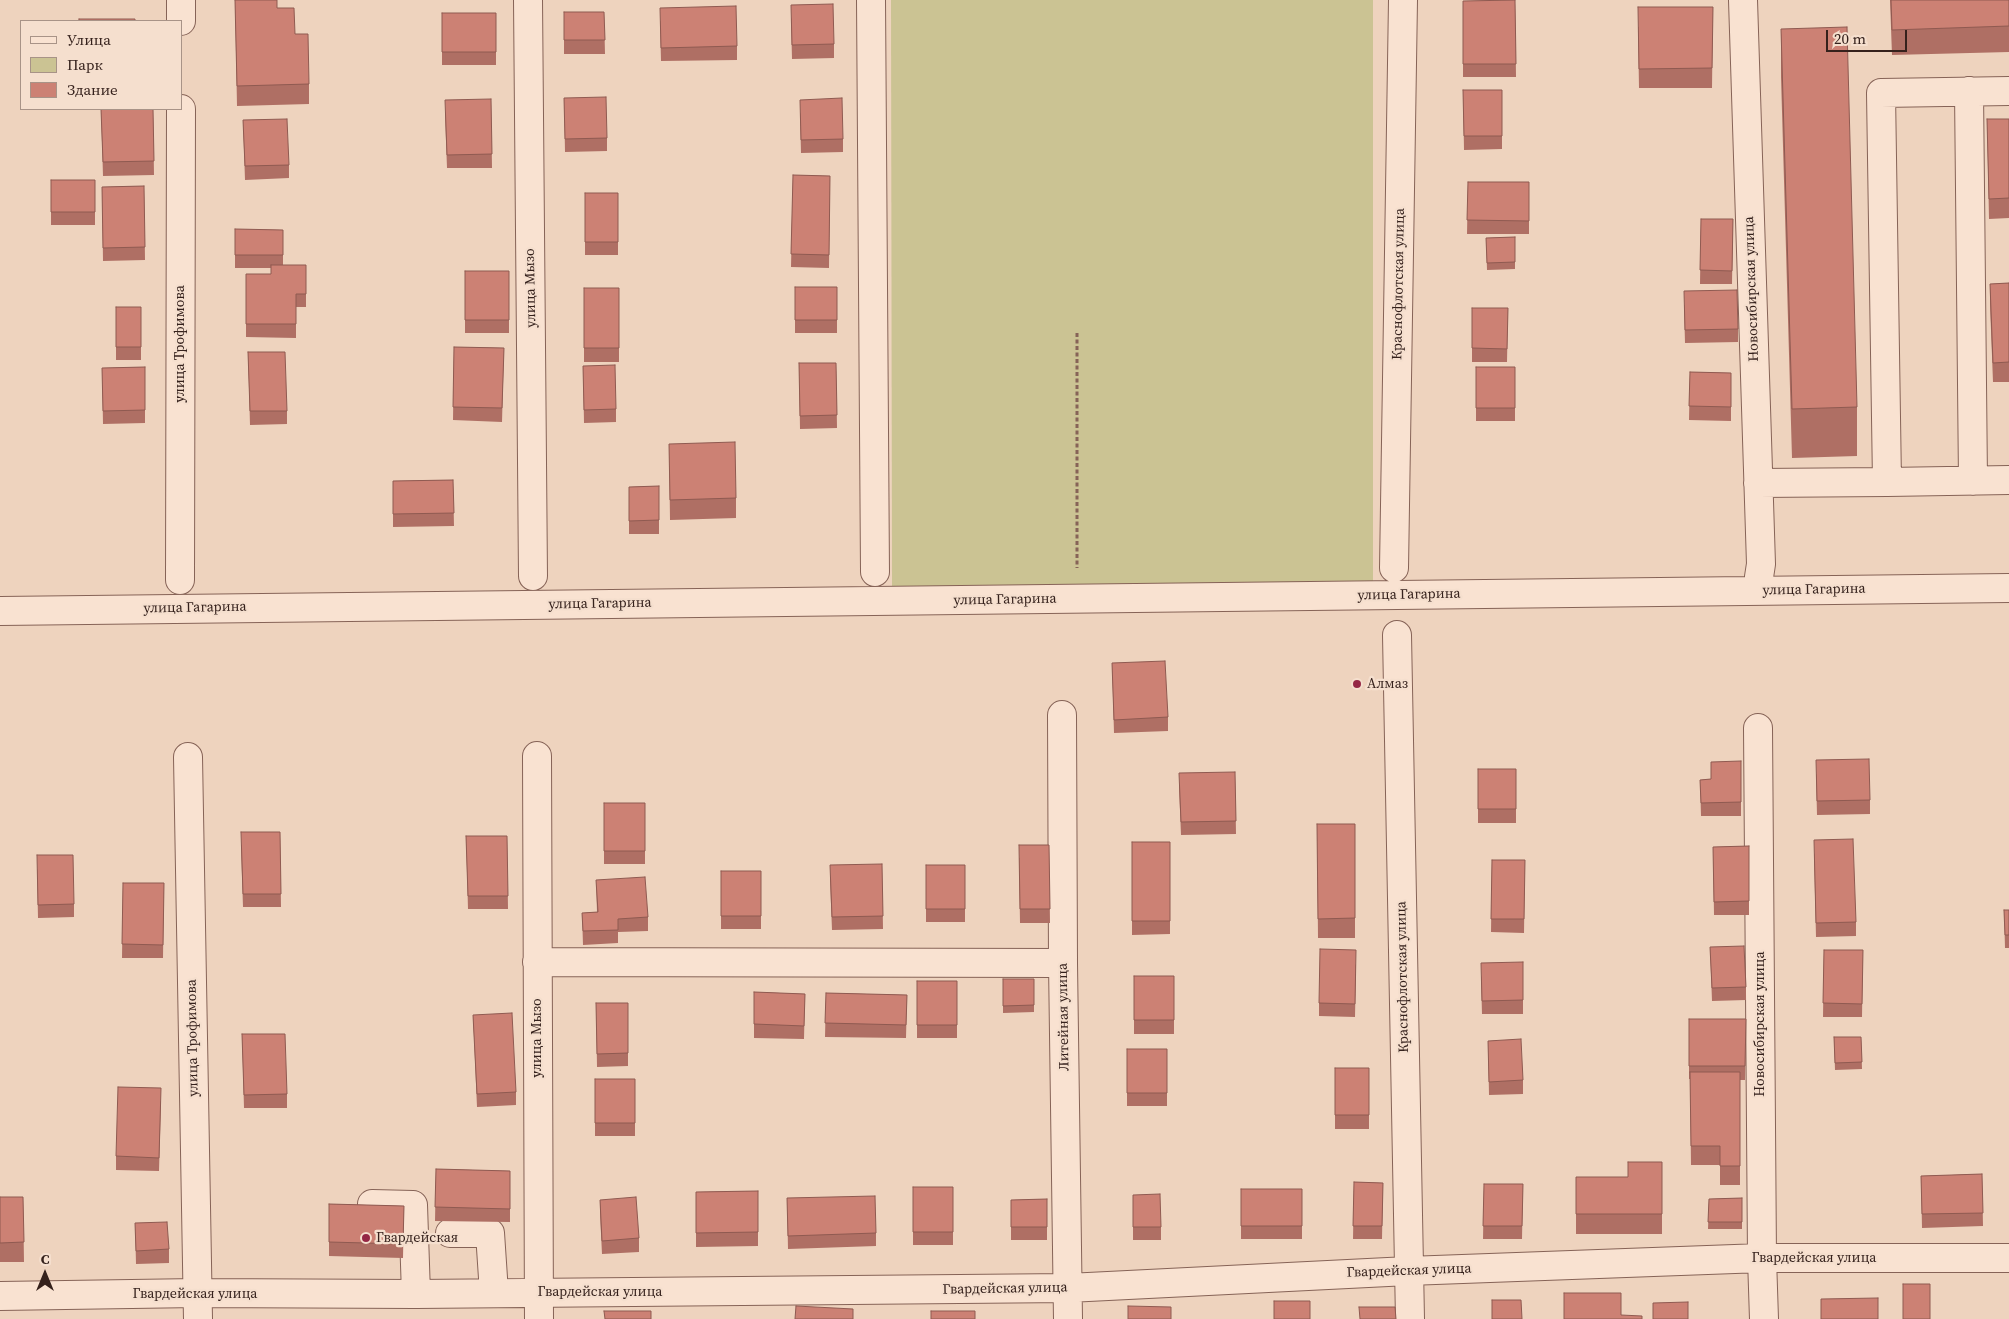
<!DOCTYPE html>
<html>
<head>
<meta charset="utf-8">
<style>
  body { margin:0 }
  #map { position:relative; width:2009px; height:1319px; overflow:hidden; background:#eed3be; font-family:"Source Serif 4",serif }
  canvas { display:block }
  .legend { position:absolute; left:20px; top:20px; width:162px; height:90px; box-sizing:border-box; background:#f5dfce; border:1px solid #a89387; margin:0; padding:6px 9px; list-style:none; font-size:15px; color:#35211c }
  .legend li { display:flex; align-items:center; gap:10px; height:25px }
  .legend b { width:25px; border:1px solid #a89387 }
  .north { position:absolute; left:20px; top:1249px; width:50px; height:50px; -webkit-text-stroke:4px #f5dfce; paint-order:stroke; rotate:0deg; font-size:14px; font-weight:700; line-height:20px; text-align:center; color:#35211c }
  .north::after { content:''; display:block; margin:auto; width:18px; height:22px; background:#35211c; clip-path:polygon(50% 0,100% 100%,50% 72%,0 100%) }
  .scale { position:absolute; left:1826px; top:30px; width:81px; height:22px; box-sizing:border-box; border:2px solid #35211c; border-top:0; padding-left:6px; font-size:15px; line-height:18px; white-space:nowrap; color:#35211c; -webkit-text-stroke:4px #f5dfce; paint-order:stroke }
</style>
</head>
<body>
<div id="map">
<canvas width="2009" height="1319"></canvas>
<ul class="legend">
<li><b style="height:6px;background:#f9e2d1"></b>Улица</li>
<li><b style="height:14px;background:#cbc393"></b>Парк</li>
<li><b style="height:14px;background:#cc8174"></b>Здание</li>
</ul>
<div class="north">С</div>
<div class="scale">20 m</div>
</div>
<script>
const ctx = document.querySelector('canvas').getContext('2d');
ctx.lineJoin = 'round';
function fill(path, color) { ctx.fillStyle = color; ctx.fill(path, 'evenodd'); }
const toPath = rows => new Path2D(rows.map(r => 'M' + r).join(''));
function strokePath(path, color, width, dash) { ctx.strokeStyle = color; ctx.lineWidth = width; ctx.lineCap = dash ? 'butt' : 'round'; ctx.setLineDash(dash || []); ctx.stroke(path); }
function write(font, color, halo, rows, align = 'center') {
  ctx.font = font + ' "Source Serif 4",serif'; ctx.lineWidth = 4.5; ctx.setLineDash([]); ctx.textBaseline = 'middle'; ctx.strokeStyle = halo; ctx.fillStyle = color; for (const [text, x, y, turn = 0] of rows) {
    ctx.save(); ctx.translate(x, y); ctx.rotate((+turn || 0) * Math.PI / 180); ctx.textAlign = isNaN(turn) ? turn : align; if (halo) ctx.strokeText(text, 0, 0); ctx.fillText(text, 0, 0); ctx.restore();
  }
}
fill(toPath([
  [891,0,1373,0,1373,587,892,588]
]), '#cbc393');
const minor = toPath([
  [528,0,533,576],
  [871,0,875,572],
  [1743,0,1761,564,1759,577],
  [181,21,181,0],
  [1969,91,1973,481],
  [2009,91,1881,93,1887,482,2009,480],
  [1758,483,1887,482],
  [1394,568,1403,0],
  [180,580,181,109],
  [0,611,2009,588],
  [1397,635,1410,1319],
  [1062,715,1063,963,1068,1319],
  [1758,728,1762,1258,1764,1319],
  [537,756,539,1319],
  [188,757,198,1319],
  [537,962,1063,963],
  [372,1204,413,1205,416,1294],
  [450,1233,490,1233,494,1293],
  [0,1296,197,1293,416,1294,1068,1288,1408,1271,1762,1258,2009,1258]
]);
strokePath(minor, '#866357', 30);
strokePath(toPath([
  [1077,333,1077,568]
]), '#866357', 3, [4, 2.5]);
strokePath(minor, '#f9e2d1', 28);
fill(toPath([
  [235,0,277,8,295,34,309,84,309,104,237,106],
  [1515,0,1516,77,1463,77,1463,1],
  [1890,0,2009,0,2009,52,1892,55],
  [1713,7,1712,88,1639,88,1638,27],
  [564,12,604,12,605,54,564,54],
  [442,13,496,13,496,65,442,65],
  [791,18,834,44,834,58,792,59],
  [660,21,737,46,737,60,661,61],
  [1781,29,1857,407,1857,456,1792,458,1781,77],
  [1463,90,1502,90,1502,149,1464,150],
  [564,98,607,138,607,151,565,152],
  [491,99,492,168,447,168,445,113],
  [101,109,153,109,154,175,103,176],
  [800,113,843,139,843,152,801,153],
  [1987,119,2009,119,2009,218,1989,219],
  [243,120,289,165,289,178,245,180],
  [793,175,830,176,829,268,791,267],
  [51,180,95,180,95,225,51,225],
  [1468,182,1529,182,1529,234,1467,234],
  [144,186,145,260,103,261,102,187],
  [585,193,618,193,618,255,585,255],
  [1701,219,1733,219,1732,284,1700,284],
  [235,229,283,230,283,265,306,265,306,307,296,307,296,338,246,337,246,274,271,274,271,268,235,268],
  [1515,237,1515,269,1487,270,1486,238],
  [465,271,509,271,509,333,465,333],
  [2009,283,2009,382,1993,382,1990,304,1990,284],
  [795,287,837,287,837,333,795,333],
  [584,288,619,288,619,362,584,362],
  [1684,305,1738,329,1738,342,1685,343],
  [116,307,141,307,141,360,116,360],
  [1472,308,1508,308,1507,362,1472,362],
  [454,347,504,348,502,422,453,420],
  [248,352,287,411,287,424,250,425],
  [799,363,836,363,837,428,800,429],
  [583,366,616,409,616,422,584,423],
  [145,367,145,423,103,424,102,368],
  [1476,367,1515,367,1515,421,1476,421],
  [1690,372,1731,373,1731,421,1689,420],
  [669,444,736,498,736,518,670,520],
  [453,480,454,526,393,527,393,481],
  [659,486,659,534,629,534,629,487],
  [1112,663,1168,717,1168,731,1114,733],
  [1741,761,1741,816,1701,816,1700,780,1711,779],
  [1478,769,1516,769,1516,823,1478,823],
  [1235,772,1236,834,1181,835,1179,786],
  [1816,774,1870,800,1870,814,1817,815],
  [604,803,645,803,645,864,604,864],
  [1317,824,1355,824,1355,938,1318,938],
  [280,832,281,907,243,907,241,845],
  [466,836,507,836,508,909,468,909],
  [1132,842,1170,842,1170,934,1132,935],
  [1049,845,1050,923,1020,923,1019,858],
  [1749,846,1749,915,1714,915,1713,847],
  [1814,853,1856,922,1856,936,1816,937],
  [1492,860,1525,860,1524,933,1491,932],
  [882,864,883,929,832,930,830,878],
  [926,865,965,865,965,922,926,922],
  [37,869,74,904,74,917,38,918],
  [721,871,761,871,761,929,721,929],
  [596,880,648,917,648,931,618,932,618,943,583,945,582,913,597,912],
  [123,883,164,883,163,958,122,958],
  [2004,910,2009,910,2009,948,2005,948],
  [1710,947,1746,987,1746,1000,1712,1001],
  [1824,950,1863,950,1862,1017,1823,1017],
  [1523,962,1523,1014,1482,1014,1481,977],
  [1356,964,1355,1017,1319,1016,1319,1003],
  [1134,976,1174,976,1174,1034,1134,1034],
  [1003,979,1034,979,1034,1012,1003,1013],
  [917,981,957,981,957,1038,917,1038],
  [754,992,805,994,804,1039,754,1038],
  [826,993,907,995,906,1038,825,1037],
  [596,1003,628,1003,628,1066,597,1067],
  [473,1015,516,1092,516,1105,477,1107],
  [1689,1019,1746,1019,1745,1080,1740,1080,1740,1185,1720,1185,1720,1165,1691,1165,1690,1079,1689,1079],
  [242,1034,287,1094,287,1108,244,1108],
  [1834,1037,1861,1037,1862,1069,1835,1070],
  [1488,1041,1523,1080,1523,1094,1489,1095],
  [1127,1049,1167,1049,1167,1106,1127,1106],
  [1335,1068,1369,1068,1369,1129,1335,1129],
  [595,1079,635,1079,635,1136,595,1136],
  [161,1101,159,1171,116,1170,116,1156],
  [1662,1162,1662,1234,1576,1234,1576,1177,1628,1177],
  [436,1169,510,1171,510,1222,435,1221],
  [1982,1174,1983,1226,1922,1228,1921,1176],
  [1354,1182,1383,1183,1382,1239,1353,1239],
  [1484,1184,1523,1184,1522,1239,1483,1239],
  [913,1187,953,1187,953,1245,913,1245],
  [1241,1189,1302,1189,1302,1239,1241,1239],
  [758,1191,758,1246,696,1247,696,1192],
  [1133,1195,1161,1227,1161,1240,1133,1240],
  [0,1197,23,1197,24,1262,0,1262],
  [787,1198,876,1233,876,1246,788,1249],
  [1742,1198,1742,1229,1708,1229,1709,1199],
  [1047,1199,1047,1240,1011,1240,1011,1200],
  [600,1200,639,1238,639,1252,602,1254,600,1213],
  [329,1204,404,1206,403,1258,329,1256],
  [135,1223,169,1249,169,1263,136,1264]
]), '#af6f64');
const building = toPath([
  [235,0,277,0,277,8,294,8,295,34,308,34,309,84,237,86,235,0],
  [1515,0,1516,64,1463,64,1463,1,1515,0],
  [1891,0,2009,0,2009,26,1892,30,1891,0],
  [833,4,834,44,792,45,791,5,833,4],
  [736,6,737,46,661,48,660,8,736,6],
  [1638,7,1713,7,1712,68,1639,69,1638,7],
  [564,12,604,12,605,40,564,40,564,12],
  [442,13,496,13,496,52,442,52,442,13],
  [79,19,135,19,135,21,79,21,79,19],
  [1847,27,1857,407,1792,409,1781,29,1847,27],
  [1463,90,1502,90,1502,136,1464,136,1463,90],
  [606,97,607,138,565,139,564,98,606,97],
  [842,98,843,139,801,140,800,100,842,98],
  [491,99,492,154,447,155,445,100,491,99],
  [101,109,153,109,154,161,103,162,101,109],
  [287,119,289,165,245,166,243,120,287,119],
  [1987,119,2009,119,2009,198,1989,199,1987,119],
  [793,175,830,176,829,255,791,254,793,175],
  [51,180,95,180,95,212,51,212,51,180],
  [1468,182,1529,182,1529,221,1467,220,1468,182],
  [144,186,145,247,103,248,102,187,144,186],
  [585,193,618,193,618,242,585,242,585,193],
  [1701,219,1733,219,1732,271,1700,270,1701,219],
  [235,229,283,230,283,255,235,255,235,229],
  [1515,237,1515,262,1487,263,1486,238,1515,237],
  [271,265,306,265,306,294,296,294,296,324,246,324,246,274,271,274,271,265],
  [465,271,509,271,509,320,465,320,465,271],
  [2009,283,2009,362,1993,363,1990,284,2009,283],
  [795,287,837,287,837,320,795,320,795,287],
  [584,288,619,288,619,348,584,348,584,288],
  [1737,290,1738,329,1685,330,1684,291,1737,290],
  [116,307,141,307,141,347,116,347,116,307],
  [1472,308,1508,308,1507,349,1472,348,1472,308],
  [454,347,504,348,502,408,453,407,454,347],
  [248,352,285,352,287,411,250,411,248,352],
  [799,363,836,363,837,415,800,416,799,363],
  [615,365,616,409,584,410,583,366,615,365],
  [145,367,145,410,103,411,102,368,145,367],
  [1476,367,1515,367,1515,408,1476,408,1476,367],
  [1690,372,1731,373,1731,407,1689,406,1690,372],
  [735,442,736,498,670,500,669,444,735,442],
  [453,480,454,513,393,514,393,481,453,480],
  [659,486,659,520,629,521,629,487,659,486],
  [1165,661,1168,717,1114,720,1112,663,1165,661],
  [1869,759,1870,800,1817,801,1816,760,1869,759],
  [1741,761,1741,802,1701,803,1700,780,1711,779,1711,762,1741,761],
  [1478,769,1516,769,1516,809,1478,809,1478,769],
  [1235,772,1236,821,1181,822,1179,773,1235,772],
  [604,803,645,803,645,851,604,851,604,803],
  [1317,824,1355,824,1355,918,1318,919,1317,824],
  [241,832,280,832,281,894,243,894,241,832],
  [466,836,507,836,508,896,468,896,466,836],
  [1853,839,1856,922,1816,923,1814,840,1853,839],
  [1132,842,1170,842,1170,921,1132,921,1132,842],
  [1019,845,1049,845,1050,909,1020,909,1019,845],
  [1749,846,1749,901,1714,902,1713,847,1749,846],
  [37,855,73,855,74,904,38,905,37,855],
  [1492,860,1525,860,1524,919,1491,919,1492,860],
  [882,864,883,916,832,917,830,865,882,864],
  [926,865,965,865,965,909,926,909,926,865],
  [721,871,761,871,761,916,721,916,721,871],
  [645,877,648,917,618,919,618,930,583,931,582,913,598,912,596,880,645,877],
  [123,883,164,883,163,945,122,944,123,883],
  [2004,910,2009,910,2009,935,2005,935,2004,910],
  [1744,946,1746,987,1712,988,1710,947,1744,946],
  [1320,949,1356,950,1355,1004,1319,1003,1320,949],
  [1824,950,1863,950,1862,1004,1823,1003,1824,950],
  [1523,962,1523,1000,1482,1001,1481,963,1523,962],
  [1134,976,1174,976,1174,1020,1134,1020,1134,976],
  [1003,979,1034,979,1034,1005,1003,1006,1003,979],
  [917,981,957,981,957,1025,917,1025,917,981],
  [754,992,805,994,804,1026,754,1024,754,992],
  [826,993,907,995,906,1025,825,1023,826,993],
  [596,1003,628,1003,628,1053,597,1054,596,1003],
  [512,1013,516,1092,477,1094,473,1015,512,1013],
  [1689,1019,1746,1019,1745,1066,1689,1066,1689,1019],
  [242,1034,285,1034,287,1094,244,1095,242,1034],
  [1834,1037,1861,1037,1862,1062,1835,1063,1834,1037],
  [1521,1039,1523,1080,1489,1082,1488,1041,1521,1039],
  [1127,1049,1167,1049,1167,1093,1127,1093,1127,1049],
  [1335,1068,1369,1068,1369,1115,1335,1115,1335,1068],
  [1690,1072,1740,1072,1740,1166,1720,1166,1720,1146,1691,1146,1690,1072],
  [595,1079,635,1079,635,1123,595,1123,595,1079],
  [118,1087,161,1088,159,1158,116,1156,118,1087],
  [1628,1162,1662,1162,1662,1214,1576,1214,1576,1177,1628,1177,1628,1162],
  [436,1169,510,1171,510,1209,435,1207,436,1169],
  [1982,1174,1983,1213,1922,1214,1921,1176,1982,1174],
  [1354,1182,1383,1183,1382,1226,1353,1226,1354,1182],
  [1484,1184,1523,1184,1522,1226,1483,1226,1484,1184],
  [913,1187,953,1187,953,1232,913,1232,913,1187],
  [1241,1189,1302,1189,1302,1226,1241,1226,1241,1189],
  [758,1191,758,1232,696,1233,696,1192,758,1191],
  [1160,1194,1161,1227,1133,1227,1133,1195,1160,1194],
  [875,1196,876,1233,788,1236,787,1198,875,1196],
  [0,1197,23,1197,24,1242,0,1243,0,1197],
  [636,1197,639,1238,602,1241,600,1200,636,1197],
  [1742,1198,1742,1222,1708,1222,1709,1199,1742,1198],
  [1047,1199,1047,1227,1011,1227,1011,1200,1047,1199],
  [329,1204,404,1206,403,1244,329,1242,329,1204],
  [167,1222,169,1249,136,1251,135,1223,167,1222],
  [1903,1284,1930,1284,1930,1319,1903,1319,1903,1284],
  [1564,1293,1621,1293,1621,1315,1642,1316,1642,1319,1564,1319,1564,1293],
  [1878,1298,1878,1319,1821,1319,1821,1299,1878,1298],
  [1492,1300,1521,1300,1522,1319,1492,1319,1492,1300],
  [1274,1301,1310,1301,1310,1319,1274,1319,1274,1301],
  [1688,1302,1688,1319,1653,1319,1653,1303,1688,1302],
  [796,1306,853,1309,853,1319,795,1319,796,1306],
  [1128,1306,1171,1307,1171,1319,1128,1319,1128,1306],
  [1359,1307,1395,1307,1396,1319,1360,1319,1359,1307],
  [604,1311,651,1311,651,1319,605,1319,604,1311],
  [931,1311,975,1311,975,1319,931,1319,931,1311]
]);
fill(building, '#cc8174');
strokePath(building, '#8f5a51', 1);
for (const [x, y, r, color] of [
  [1357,684,5,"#952745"],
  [366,1238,5,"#952745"]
]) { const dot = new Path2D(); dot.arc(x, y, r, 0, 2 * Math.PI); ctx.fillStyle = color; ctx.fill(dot); strokePath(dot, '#f5dfce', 2); }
write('14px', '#35211c', '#f5dfce', [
  ["Краснофлотская улица",1399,284,-89],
  ["улица Мызо",531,288,-91],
  ["Новосибирская улица",1752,289,-92],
  ["улица Трофимова",180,344,-90],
  ["улица Гагарина",1814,590,-1],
  ["улица Гагарина",1409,595,-1],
  ["улица Гагарина",1005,600,-1],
  ["улица Гагарина",600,604,-1],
  ["улица Гагарина",195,608,-1],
  ["Краснофлотская улица",1403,977,-91],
  ["Литейная улица",1064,1017,-91],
  ["Новосибирская улица",1760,1024,-90],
  ["улица Трофимова",193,1038,-91],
  ["улица Мызо",537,1038,-90],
  ["Гвардейская улица",1814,1258],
  ["Гвардейская улица",1409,1271,-2],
  ["Гвардейская улица",1005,1289,-1],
  ["Гвардейская улица",600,1292],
  ["Гвардейская улица",195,1294]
]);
write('14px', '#35211c', '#f5dfce', [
  ["Алмаз",1367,684],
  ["Гвардейская",376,1238]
], 'left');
</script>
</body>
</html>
